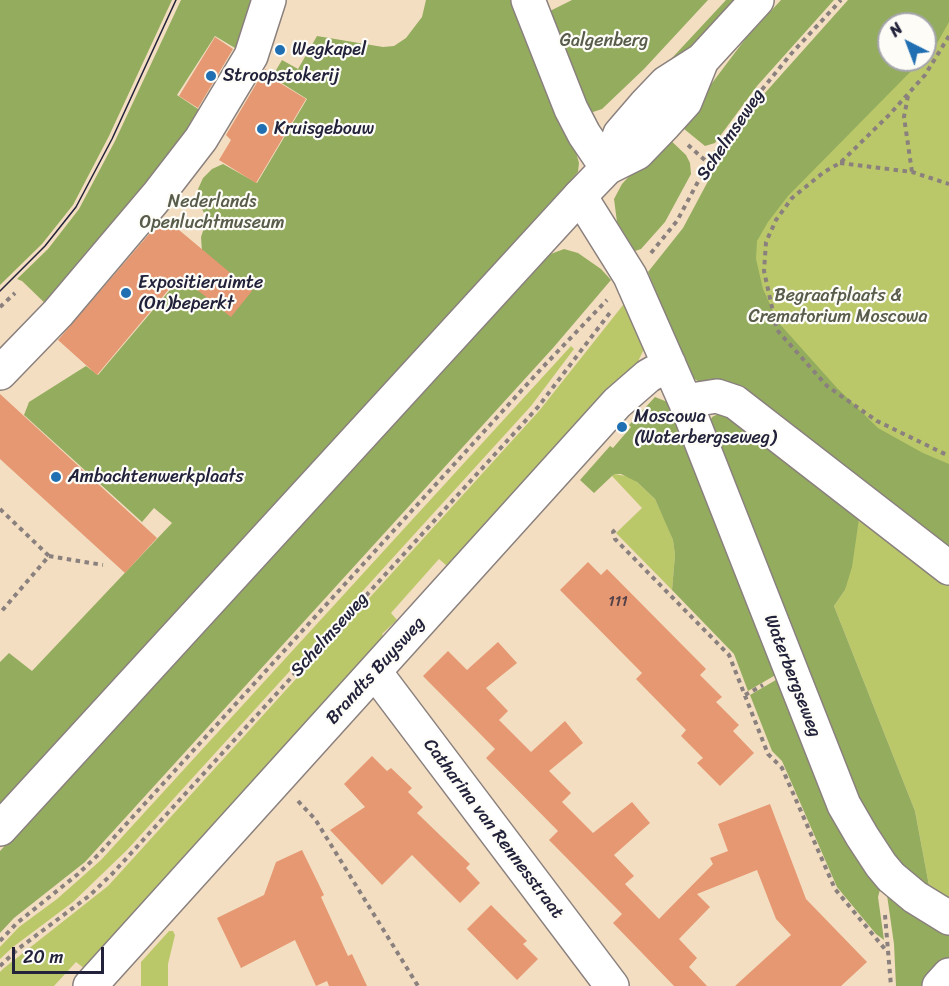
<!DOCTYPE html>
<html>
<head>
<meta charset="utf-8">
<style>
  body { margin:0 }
  #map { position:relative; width:949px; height:986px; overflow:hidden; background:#f3dec2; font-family:Sriracha,sans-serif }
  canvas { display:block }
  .north { position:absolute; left:877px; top:12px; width:60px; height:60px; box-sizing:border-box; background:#fdfcf7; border:2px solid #a5a5ac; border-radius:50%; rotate:318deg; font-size:16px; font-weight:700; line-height:24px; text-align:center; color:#22223b }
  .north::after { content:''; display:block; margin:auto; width:21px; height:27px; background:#1f6fb2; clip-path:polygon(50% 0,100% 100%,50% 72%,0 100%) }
  .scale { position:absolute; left:12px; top:947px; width:92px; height:27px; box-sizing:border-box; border:3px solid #22223b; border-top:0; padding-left:8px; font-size:18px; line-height:21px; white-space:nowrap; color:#22223b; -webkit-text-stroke:4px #fdfcf7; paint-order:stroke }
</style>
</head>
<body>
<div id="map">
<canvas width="949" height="986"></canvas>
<div class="north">N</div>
<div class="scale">20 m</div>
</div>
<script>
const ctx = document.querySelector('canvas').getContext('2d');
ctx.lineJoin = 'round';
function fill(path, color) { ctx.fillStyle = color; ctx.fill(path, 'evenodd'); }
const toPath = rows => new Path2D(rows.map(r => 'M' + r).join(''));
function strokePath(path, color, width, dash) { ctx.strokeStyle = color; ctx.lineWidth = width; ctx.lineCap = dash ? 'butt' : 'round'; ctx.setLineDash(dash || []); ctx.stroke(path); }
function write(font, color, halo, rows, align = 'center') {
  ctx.font = font + ' Sriracha,sans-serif'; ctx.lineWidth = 4.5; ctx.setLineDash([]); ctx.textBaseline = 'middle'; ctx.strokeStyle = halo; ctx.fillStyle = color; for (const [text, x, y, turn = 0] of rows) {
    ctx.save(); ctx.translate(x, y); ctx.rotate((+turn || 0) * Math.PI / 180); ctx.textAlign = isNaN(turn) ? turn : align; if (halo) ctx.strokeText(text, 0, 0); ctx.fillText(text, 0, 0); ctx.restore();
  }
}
fill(toPath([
  [949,0,949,541,697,306,893,60,925,60,925,24],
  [627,300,644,333,643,351,636,366,456,562,452,559,447,566,439,559,391,613,397,620,382,634,385,640,85,969,76,962,54,986,0,986,0,972,4,968,108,886,539,411],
  [571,346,574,349,531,406,127,850,73,902,13,947,0,959,0,947,19,927,57,899,101,860],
  [615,474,630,477,637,482,655,499,666,523,673,540,675,555,672,590,616,533,642,508,612,476],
  [860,512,949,583,949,902,930,891,915,811,834,606,845,590],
  [169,931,173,931,175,935,168,964,168,986,141,986,141,962]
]), '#bbc86a');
fill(toPath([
  [0,0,172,0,109,136,73,205,42,244,0,285],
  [181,0,261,0,245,54,215,36,177,95,207,115,51,309,22,281,17,279,48,249,79,209,115,141],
  [426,0,518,0,574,145,579,163,578,172,396,375,0,809,0,662,9,653,32,671,172,523,154,508,142,522,24,415,29,402,86,366,98,375,202,252,201,237,207,219,199,203,198,189,203,178,212,169,223,164,257,183,307,99,272,77,282,60,298,69,317,36,383,47,394,46,406,38,422,17],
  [572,0,708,0,644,69,602,109,593,112,585,109,548,12],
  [726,0,735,0,646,93,645,87],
  [781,0,834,0,757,86,715,143,705,146,678,124,706,91,746,38],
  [848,0,949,0,949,22,936,45,925,56,925,24,889,24,889,60,922,60,788,196,768,222,757,241,756,259,763,289,778,322,837,388,878,428,923,453,949,464,949,548,693,378,686,369,648,272,683,228,730,140,764,94],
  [666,136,686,155,690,163,691,174,665,222,641,249,635,251,617,222,614,199,622,184],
  [564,249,578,253,601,269,611,280,553,348,85,862,14,918,0,933,0,851,548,255],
  [655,397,670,403,779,673,748,691,734,654,672,590,675,555,673,540,655,499,637,482,621,474,615,474,612,476,594,493,580,480,610,446,613,448,631,427,629,425],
  [724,411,860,512,852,567,845,590,834,606,915,811,930,891,892,858,861,812,709,423,712,417],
  [781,677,881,886,878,897,884,940,876,934,837,887,782,761,772,751,750,695],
  [887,895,949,936,949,968,932,986,896,986,894,944]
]), '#94ac5e');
fill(toPath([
  [215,37,233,49,198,108,179,96],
  [265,69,272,74,270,77,306,99,256,183,219,160,231,140,226,135],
  [162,219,171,228,173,225,252,291,231,317,180,276,97,375,58,340],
  [0,394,157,538,125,573,0,459],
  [588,562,601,575,607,569,706,669,700,675,722,697,716,702,739,725,733,731,754,753,720,786,697,763,703,758,681,736,686,730,636,679,642,673,560,590],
  [498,642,517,663,486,688,508,711,499,720,531,752,565,721,583,743,549,771,571,793,562,802,593,833,632,802,650,823,614,855,634,876,625,884,659,919,713,864,710,858,728,851,718,824,770,804,806,899,867,962,841,986,735,986,791,935,776,919,757,870,697,894,710,907,679,939,697,958,689,967,707,986,674,986,613,923,622,914,549,840,558,831,486,758,495,749,423,676,448,651,467,670],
  [372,756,387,771,391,768,412,788,408,792,423,807,417,813,470,864,466,868,480,883,460,903,412,855,382,885,330,830,365,807,344,784],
  [302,850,324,895,321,897,348,956,352,954,367,986,329,986,327,981,316,986,295,940,241,968,217,918,264,895,276,862],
  [491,905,527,941,523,944,538,959,517,980,467,929]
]), '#e59871');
const street = toPath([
  [528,0,571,109,584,134,607,168],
  [580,196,630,276,685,401,844,805,862,836,881,865,891,877,915,897,949,918],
  [0,373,58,313,157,196,201,139,251,56,269,0],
  [685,401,717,396,735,402,949,568],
  [375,672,612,986],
  [90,986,617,403,648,376,669,364],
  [939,986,949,975]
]);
const secondary = toPath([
  [607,168,620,134,645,105,666,83,702,60,757,0],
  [0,829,580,196,607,168,637,153,665,124,685,102,702,60]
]);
strokePath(street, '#8a807e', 36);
strokePath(secondary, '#8a807e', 36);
strokePath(toPath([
  [949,36,925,75,890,114,840,163,824,172,792,198,776,220,766,242,764,271,777,330,827,386,877,421,949,456],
  [908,96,904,117,912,172],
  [688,145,708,163],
  [840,163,912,172,949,184],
  [651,253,677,221,708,163,742,114,791,54,841,0],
  [0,307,15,293],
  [0,509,49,556,0,613],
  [615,530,613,532,615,539,729,655,768,754,782,768,835,889,889,954],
  [49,556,103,565],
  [745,695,763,685],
  [298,801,315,819,418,986],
  [885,915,891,986],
  [0,941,17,923,78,874,98,855,541,369,607,300],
  [0,966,18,949,89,896,113,873,538,407,612,310]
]), '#8a807e', 4, [4.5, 4.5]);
strokePath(street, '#fff', 33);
strokePath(secondary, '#fff', 33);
strokePath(toPath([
  [0,291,45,246,76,207,112,139,176,0]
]), '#22223b', 1.5);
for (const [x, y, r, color] of [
  [280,50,6,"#1f6fb2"],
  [211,76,6,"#1f6fb2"],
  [262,129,6,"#1f6fb2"],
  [126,293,6,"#1f6fb2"],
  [622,427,6,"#1f6fb2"],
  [56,477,6,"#1f6fb2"]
]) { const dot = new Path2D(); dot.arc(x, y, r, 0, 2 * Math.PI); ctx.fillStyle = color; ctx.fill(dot); strokePath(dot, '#fdfcf7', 2); }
write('15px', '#534048', null, [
  ["111",618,602]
]);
write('18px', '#585c4b', '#fdfcf7', [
  ["Galgenberg",604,41],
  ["Nederlands",212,202],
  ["Openluchtmuseum",212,223],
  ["Begraafplaats &",838,296],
  ["Crematorium Moscowa",838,317]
]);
write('18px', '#22223b', '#fdfcf7', [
  ["Wegkapel",292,50],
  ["Stroopstokerij",223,76],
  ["Kruisgebouw",274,129],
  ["Expositieruimte",138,283],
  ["(On)beperkt",138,304],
  ["Moscowa",634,417],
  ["(Waterbergseweg)",634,438],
  ["Ambachtenwerkplaats",68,477]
], 'left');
write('18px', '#22223b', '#fdfcf7', [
  ["Schelmseweg",731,135,-56],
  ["Schelmseweg",330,635,-48],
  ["Brandts Buysweg",376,671,-48],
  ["Waterbergseweg",792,676,69],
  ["Catharina van Rennesstraat",493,829,53]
]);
</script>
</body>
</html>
